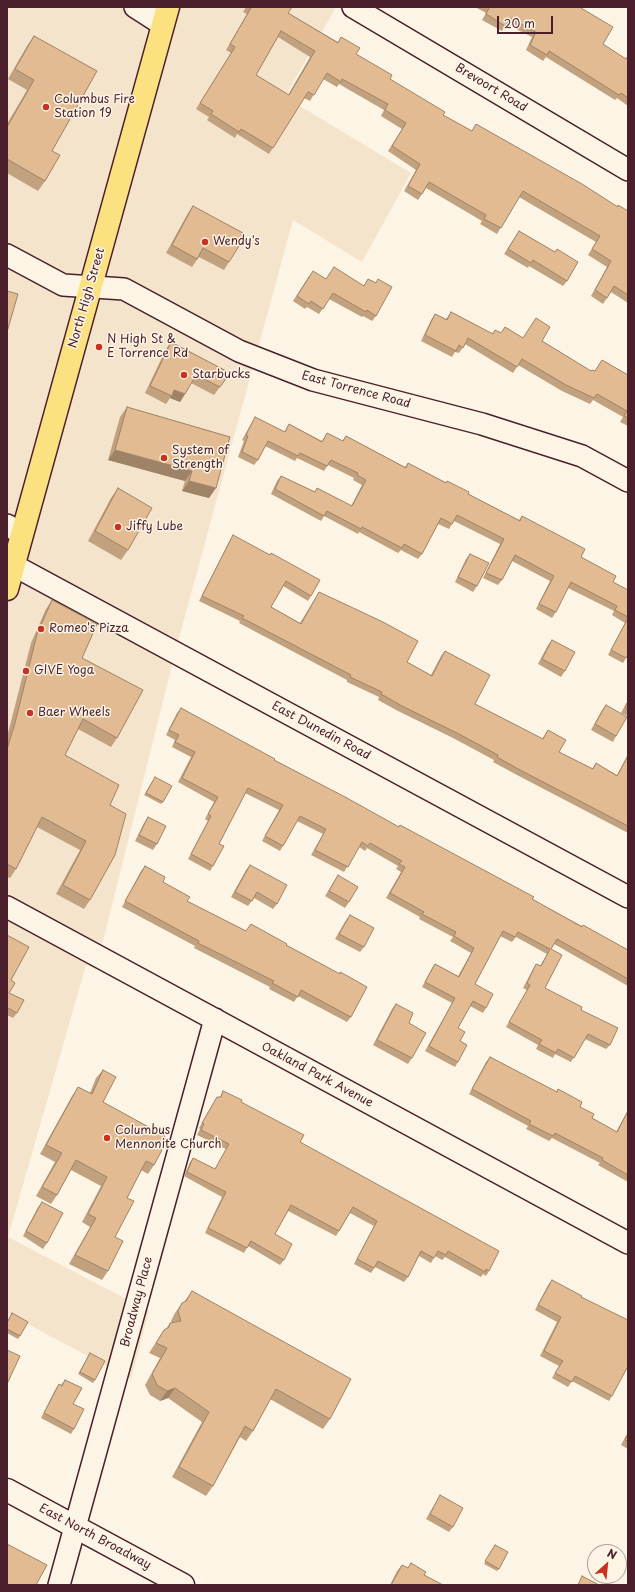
<!DOCTYPE html>
<html>
<head>
<meta charset="utf-8">
<style>
  body { margin:0 }
  #map { position:relative; width:635px; height:1592px; overflow:hidden; background:#fcf5e5; font-family:"Playpen Sans",sans-serif }
  canvas { display:block }
  .frame { position:absolute; inset:0; border:8px solid #4a1f2b; pointer-events:none }
  .north { position:absolute; left:587px; top:1544px; width:40px; height:40px; box-sizing:border-box; background:#fcf5e5; border:1px solid #b59f9b; border-radius:50%; rotate:27deg; font-size:11px; font-weight:700; line-height:16px; text-align:center; color:#4a1f2b }
  .north::after { content:''; display:block; margin:auto; width:14px; height:18px; background:#c8321e; clip-path:polygon(50% 0,100% 100%,50% 72%,0 100%) }
  .scale { position:absolute; left:497px; top:16px; width:56px; height:18px; box-sizing:border-box; border:2px solid #4a1f2b; border-top:0; padding-left:5px; font-size:12px; line-height:14px; white-space:nowrap; color:#4a1f2b; -webkit-text-stroke:3px #fcf5e5; paint-order:stroke }
</style>
</head>
<body>
<div id="map">
<canvas width="635" height="1592"></canvas>
<div class="frame"></div>
<div class="north">N</div>
<div class="scale">20 m</div>
</div>
<script>
const ctx = document.querySelector('canvas').getContext('2d');
ctx.lineJoin = 'round';
function fill(path, color) { ctx.fillStyle = color; ctx.fill(path, 'evenodd'); }
const toPath = rows => new Path2D(rows.map(r => 'M' + r).join(''));
function strokePath(path, color, width, dash) { ctx.strokeStyle = color; ctx.lineWidth = width; ctx.lineCap = dash ? 'butt' : 'round'; ctx.setLineDash(dash || []); ctx.stroke(path); }
function write(font, color, halo, rows, align = 'center') {
  ctx.font = font + ' "Playpen Sans",sans-serif'; ctx.lineWidth = 3; ctx.setLineDash([]); ctx.textBaseline = 'middle'; ctx.strokeStyle = halo; ctx.fillStyle = color; for (const [text, x, y, turn = 0] of rows) {
    ctx.save(); ctx.translate(x, y); ctx.rotate((+turn || 0) * Math.PI / 180); ctx.textAlign = isNaN(turn) ? turn : align; if (halo) ctx.strokeText(text, 0, 0); ctx.fillText(text, 0, 0); ctx.restore();
  }
}
fill(toPath([
  [7,7,336,7,285,97,411,173,362,262,293,220,176,649,96,969,86,965,8,1237,149,1311,131,1379,7,1313]
]), '#f4e4cc');
const street = toPath([
  [135,7,163,25],
  [353,7,628,170],
  [7,255,63,285,124,289,239,351,313,380,482,424,582,456,628,481],
  [7,525,22,534],
  [13,565,628,897],
  [7,907,628,1243],
  [59,1585,215,1019]
]);
const secondary = toPath([
  [7,1490,183,1585]
]);
const primary = toPath([
  [7,589,168,7]
]);
strokePath(street, '#4a1f2b', 24);
strokePath(secondary, '#4a1f2b', 25);
strokePath(primary, '#4a1f2b', 25);
strokePath(street, '#fcf5e5', 21);
strokePath(secondary, '#fcf5e5', 22);
strokePath(primary, '#fbe180', 22);
fill(toPath([
  [246,7,292,7,288,13,338,42,341,37,356,54,390,79,443,115,472,131,476,124,618,207,628,211,628,303,611,292,603,304,591,296,607,267,588,255,596,242,519,197,497,234,480,224,482,221,426,188,418,200,404,191,416,170,388,151,402,129,381,116,384,110,339,84,337,87,323,79,310,101,304,98,269,154,237,134,235,138,207,120,209,117,196,109,231,53,226,50,247,14,243,12],
  [278,37,310,57,288,95,256,75],
  [475,7,581,7,581,8,603,44,626,59,628,55,628,106,617,98,615,100,546,57,543,61,526,50,532,37,506,24,502,31,482,20,486,13],
  [34,36,45,181,38,191,7,173,7,124,27,90,8,79,27,46],
  [193,206,229,262,224,270,199,257,192,267,166,253,188,213],
  [519,231,555,252,567,281,563,286,529,266,528,268,504,254],
  [309,276,364,286,368,279,376,283,376,316,372,321,363,316,362,317,329,299,319,314,307,307,305,309,293,301],
  [451,312,492,334,495,330,501,333,505,327,523,338,536,318,542,341,591,371,595,371,602,360,628,375,628,426,620,422,623,417,593,400,590,404,562,391,518,365,513,373,465,344,459,353,455,352,452,357,421,341,431,320,435,314,446,319],
  [171,342,230,373,214,395,191,383,185,394,180,402,170,398,166,404,145,393,166,349],
  [127,407,230,437,209,498,182,491,185,481,108,460,120,417],
  [255,417,284,432,289,424,322,441,327,433,342,441,346,436,405,467,408,463,519,520,522,516,581,557,613,582,628,590,628,654,626,658,623,663,608,655,625,623,612,615,614,611,568,588,556,612,552,618,536,609,550,581,512,561,502,580,498,585,483,578,500,544,454,521,449,529,438,524,422,554,418,559,401,550,398,553,359,532,358,534,324,516,321,521,271,494,277,481,281,476,315,492,317,488,351,506,362,485,353,480,354,478,328,465,324,471,297,458,295,461,265,446,258,460,254,465,238,457,244,441,242,440,252,422],
  [118,488,128,550,121,560,88,541,111,498],
  [233,535,311,596,308,601,283,586,271,607,300,623,319,592,407,662,431,675,441,656,445,651,475,704,542,739,548,730,559,752,592,769,596,763,617,775,628,754,628,833,517,775,493,762,494,760,453,738,398,711,378,700,379,697,347,682,347,680,239,623,240,621,199,601,230,540],
  [470,554,477,586,473,592,455,582,466,559],
  [52,600,82,658,117,738,111,747,78,729,65,755,110,805,90,900,84,909,56,894,80,850,37,827,16,869,10,878,7,877,7,737,31,643,46,609],
  [552,640,565,671,561,677,538,664,548,645],
  [628,700,628,716,621,713],
  [606,705,616,736,613,742,591,730,602,710],
  [181,708,274,760,582,926,628,950,628,986,554,944,551,949,545,988,581,1010,610,1045,606,1049,585,1039,571,1062,555,1054,553,1058,536,1049,538,1045,506,1027,527,990,523,988,533,969,536,964,540,966,547,954,516,937,512,942,500,936,475,984,486,1008,483,1013,470,1006,458,1028,460,1041,458,1062,455,1067,425,1051,452,1003,422,987,432,968,435,964,458,976,471,953,450,941,453,937,419,919,420,917,386,898,401,872,396,869,398,866,367,848,365,851,359,847,344,872,311,855,323,834,297,821,280,851,262,841,279,810,245,793,219,844,213,866,210,871,188,859,208,821,205,819,214,802,178,782,191,757,172,747,175,740,166,735,177,713],
  [155,777,163,802,161,804,144,795],
  [148,817,157,844,153,850,135,841,144,823],
  [250,865,277,904,273,909,254,898,248,906,231,897,246,870],
  [145,866,163,882,187,901,246,931,286,945,351,1017,347,1022,298,996,294,1002,269,989,270,987,194,948,195,946,122,907,141,871],
  [338,875,349,902,345,908,325,896],
  [350,915,364,947,360,952,335,939,346,920],
  [7,935,11,980,9,993,17,1013,13,1018,7,1015],
  [396,1004,409,1023,412,1058,408,1064,373,1045,392,1009],
  [490,1057,556,1092,558,1089,580,1107,592,1118,616,1132,628,1110,628,1182,598,1165,600,1163,552,1138,549,1141,526,1129,528,1126,469,1094,486,1062],
  [103,1070,103,1102,159,1148,154,1165,148,1174,141,1170,127,1198,115,1237,108,1271,102,1280,69,1264,90,1227,82,1222,101,1186,71,1170,57,1195,51,1204,36,1196,55,1162,40,1154,72,1096,78,1087,90,1093,96,1078],
  [223,1091,241,1102,300,1142,489,1271,486,1276,483,1274,481,1277,445,1257,442,1260,435,1256,431,1263,419,1256,408,1277,404,1282,375,1267,371,1273,354,1264,374,1226,350,1213,336,1236,288,1211,275,1234,284,1260,280,1265,248,1246,244,1253,205,1233,222,1197,184,1176,190,1162,193,1158,215,1169,226,1149,197,1135,200,1129,199,1128,214,1102,217,1097,220,1097],
  [42,1202,47,1243,43,1249,23,1236,38,1207],
  [552,1280,581,1297,612,1396,609,1401,572,1381,568,1387,552,1378,559,1366,540,1356,557,1322,535,1310,548,1285],
  [192,1291,330,1419,323,1429,270,1399,253,1431,246,1441,240,1437,213,1486,206,1496,172,1477,202,1422,168,1398,160,1401,150,1395,145,1385,160,1358,149,1353,164,1330,166,1329,170,1323,172,1323,171,1321,175,1313,182,1303,184,1302],
  [12,1313,20,1336,18,1339,7,1333,7,1322],
  [90,1353,95,1380,93,1383,78,1374],
  [65,1380,73,1404,74,1429,71,1434,41,1418,55,1390,59,1384,61,1385],
  [628,1432,628,1449,621,1445],
  [440,1495,453,1527,449,1532,426,1519],
  [495,1545,499,1569,497,1571,484,1564],
  [411,1563,424,1575,443,1585,390,1585,397,1571,402,1565,408,1568]
]), '#c2a17e');
fill(toPath([
  [174,390,185,394,180,402,170,398],
  [115,450,192,471,185,481,108,460],
  [189,481,216,488,209,498,182,491],
  [175,1388,168,1398,160,1401,167,1391]
]), '#9e8367');
const building = toPath([
  [249,7,292,7,288,13,338,43,341,37,360,48,356,54,392,75,390,79,445,112,443,115,472,131,476,124,582,184,618,207,618,205,628,211,628,295,614,286,607,298,595,290,611,261,592,249,600,236,523,191,501,228,484,219,486,215,429,182,422,194,408,186,420,164,392,146,406,123,385,110,388,104,342,79,341,82,327,73,314,95,308,92,273,148,241,129,239,132,211,114,213,111,200,103,235,47,230,44,251,8,249,7],
  [281,31,315,51,289,95,256,75,281,31],
  [488,7,581,7,581,8,613,27,603,44,626,59,628,56,628,98,621,93,619,95,549,51,547,55,530,45,536,32,510,18,505,26,486,14,489,8,488,7],
  [34,36,97,71,52,151,60,155,45,181,7,159,7,127,34,80,15,69,34,36],
  [193,206,243,233,241,236,244,238,229,262,203,248,197,259,172,245,193,206],
  [519,231,555,252,557,249,578,262,567,281,533,260,531,263,508,249,519,231],
  [334,267,364,286,368,279,376,283,378,279,392,287,376,316,367,310,366,312,333,293,323,309,311,301,309,304,297,296,313,271,326,279,334,267],
  [7,291,18,294,7,332,7,291],
  [451,312,493,334,495,330,501,333,505,327,523,338,536,318,550,327,542,341,591,371,592,370,595,371,602,360,628,375,628,418,624,416,627,411,597,394,594,398,566,385,522,359,517,367,468,338,463,348,459,345,456,351,425,335,435,314,447,320,451,312],
  [171,342,230,373,220,387,196,375,185,394,174,390,172,396,150,386,171,342],
  [127,407,230,437,216,488,189,481,192,471,115,450,127,407],
  [255,417,285,432,289,424,322,442,327,433,343,441,346,436,406,468,408,463,446,483,447,481,469,492,468,494,520,521,522,516,585,549,581,557,616,576,613,582,628,590,628,617,615,610,617,606,571,582,556,612,539,604,554,576,515,555,502,580,486,573,504,539,457,515,452,524,441,518,422,554,404,544,402,548,362,527,361,529,327,511,324,516,275,489,281,476,315,492,317,488,352,506,366,480,357,475,358,473,331,460,327,466,300,453,298,456,268,441,258,460,242,452,248,436,246,435,255,417],
  [118,488,152,508,128,550,95,531,118,488],
  [233,535,270,555,271,553,320,580,311,596,286,581,271,607,301,624,319,592,383,622,418,641,407,662,432,676,445,651,490,675,475,704,543,739,548,730,566,740,559,752,593,769,596,763,617,776,628,756,628,826,520,770,497,757,498,755,457,733,402,706,381,694,382,692,350,677,351,675,242,618,244,616,202,596,233,535],
  [470,554,489,563,477,586,458,577,470,554],
  [52,600,97,624,82,658,143,690,117,738,83,719,65,755,119,785,110,805,126,814,115,855,90,900,63,885,86,841,42,817,16,869,7,864,7,749,15,723,37,634,52,600],
  [628,618,628,654,626,658,611,650,628,618],
  [552,640,575,652,565,671,542,659,552,640],
  [628,702,628,709,625,707,628,702],
  [606,705,627,717,616,736,595,724,606,705],
  [181,708,275,759,274,760,347,798,399,827,400,825,534,897,532,899,582,927,583,925,628,950,628,979,557,939,551,949,562,955,545,988,582,1007,581,1010,618,1028,610,1045,588,1034,574,1058,558,1049,556,1053,539,1044,542,1040,509,1022,530,985,527,983,536,964,541,966,550,949,518,932,515,937,503,931,475,984,493,994,486,1008,473,1001,458,1028,465,1032,460,1041,467,1045,458,1062,429,1046,455,998,425,982,435,964,459,977,474,948,454,936,456,932,422,914,424,912,390,893,405,867,399,864,402,861,370,843,368,846,362,842,348,867,315,850,326,829,300,816,283,846,265,836,283,805,248,788,219,844,224,846,213,866,191,854,211,816,208,814,218,797,182,778,195,752,175,742,179,735,169,730,181,708],
  [155,777,172,786,163,802,146,793,155,777],
  [148,817,166,826,157,844,139,835,148,817],
  [250,865,287,885,277,904,257,892,252,901,235,892,250,865],
  [145,866,165,877,163,882,190,897,187,901,246,931,251,924,287,944,286,945,340,974,340,972,344,974,367,987,351,1017,301,990,298,997,272,983,274,981,198,943,199,941,125,901,145,866],
  [338,875,358,887,349,902,329,891,338,875],
  [350,915,374,928,364,947,339,934,350,915],
  [7,935,29,947,11,980,15,983,9,993,24,1000,17,1013,8,1008,7,1009,7,935],
  [396,1004,413,1013,409,1023,426,1033,412,1058,377,1040,396,1004],
  [490,1057,557,1092,558,1089,582,1102,580,1107,594,1114,592,1118,617,1132,628,1111,628,1175,602,1160,603,1158,555,1133,553,1136,529,1124,531,1121,472,1089,490,1057],
  [103,1070,116,1077,103,1102,165,1136,159,1148,162,1150,154,1165,146,1161,127,1198,134,1201,115,1237,123,1241,108,1271,75,1255,96,1218,88,1214,107,1177,76,1160,57,1195,42,1187,62,1153,46,1145,78,1087,92,1094,103,1070],
  [223,1091,242,1100,241,1102,304,1135,300,1142,499,1251,489,1271,486,1269,485,1272,448,1251,446,1255,438,1251,434,1258,421,1251,408,1277,378,1261,374,1268,357,1259,377,1221,353,1207,339,1231,291,1205,275,1234,292,1244,284,1260,251,1241,247,1248,208,1228,226,1192,187,1172,193,1158,215,1169,229,1144,201,1130,204,1124,202,1123,217,1097,221,1097,223,1091],
  [42,1202,63,1213,47,1243,26,1231,42,1202],
  [552,1280,582,1296,581,1297,628,1320,628,1366,612,1396,575,1376,572,1382,555,1373,563,1361,544,1351,561,1317,538,1305,552,1280],
  [192,1291,351,1379,330,1419,276,1389,253,1431,245,1426,213,1486,179,1467,209,1412,175,1388,167,1391,157,1385,152,1374,167,1348,156,1343,164,1330,169,1327,170,1323,181,1321,178,1311,182,1303,186,1301,192,1291],
  [12,1313,28,1322,20,1336,7,1329,7,1323,12,1313],
  [7,1350,20,1356,7,1384,7,1350],
  [90,1353,105,1361,95,1380,80,1372,90,1353],
  [65,1380,82,1388,73,1404,84,1409,74,1429,44,1413,59,1384,62,1386,65,1380],
  [628,1434,628,1441,625,1440,628,1434],
  [440,1495,463,1508,453,1527,430,1514,440,1495],
  [7,1544,47,1565,36,1585,7,1585,7,1544],
  [495,1545,508,1552,499,1569,485,1561,495,1545],
  [411,1563,426,1572,424,1575,443,1585,391,1585,402,1565,408,1568,411,1563],
  [582,1576,599,1585,578,1585,582,1576]
]);
fill(building, '#e2bb93');
strokePath(building, '#9e8367', 1);
for (const [x, y, r, color] of [
  [46,107,4,"#c8321e"],
  [205,242,4,"#c8321e"],
  [99,347,4,"#c8321e"],
  [184,375,4,"#c8321e"],
  [164,458,4,"#c8321e"],
  [118,527,4,"#c8321e"],
  [41,629,4,"#c8321e"],
  [26,671,4,"#c8321e"],
  [30,713,4,"#c8321e"],
  [107,1138,4,"#c8321e"]
]) { const dot = new Path2D(); dot.arc(x, y, r, 0, 2 * Math.PI); ctx.fillStyle = color; ctx.fill(dot); strokePath(dot, '#fcf5e5', 1.5); }
write('12px', '#4a1f2b', '#fcf5e5', [
  ["Brevoort Road",491,88,31],
  ["North High Street",87,298,-74],
  ["East Torrence Road",356,390,15],
  ["East Dunedin Road",321,731,28],
  ["Oakland Park Avenue",317,1075,28],
  ["Broadway Place",137,1302,-75],
  ["East North Broadway",95,1537,28]
]);
write('12px', '#4a1f2b', '#fcf5e5', [
  ["Columbus Fire",54,100],
  ["Station 19",54,114],
  ["Wendy's",213,242],
  ["N High St &",107,340],
  ["E Torrence Rd",107,354],
  ["Starbucks",192,375],
  ["System of",172,451],
  ["Strength",172,465],
  ["Jiffy Lube",126,527],
  ["Romeo's Pizza",49,629],
  ["GIVE Yoga",34,671],
  ["Baer Wheels",38,713],
  ["Columbus",115,1131],
  ["Mennonite Church",115,1145]
], 'left');
</script>
</body>
</html>
